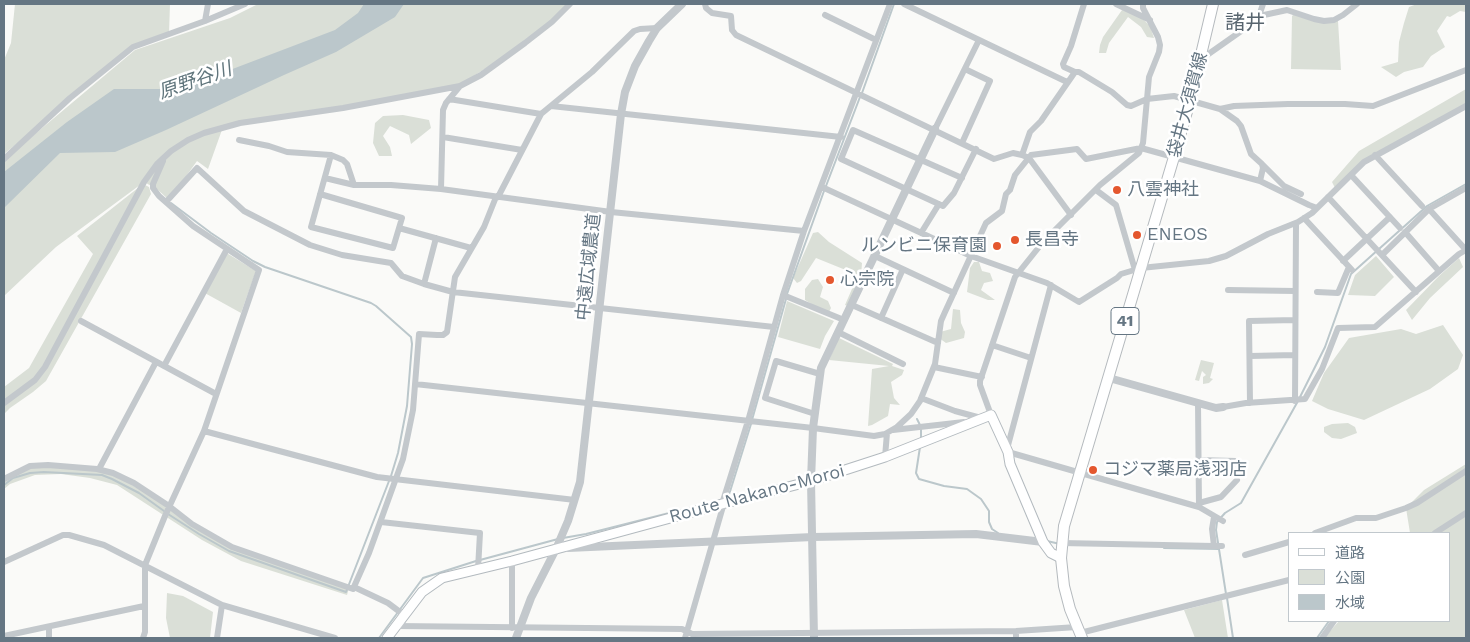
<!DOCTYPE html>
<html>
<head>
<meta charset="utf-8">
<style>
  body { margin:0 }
  #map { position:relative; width:1470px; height:642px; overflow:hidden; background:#fafaf8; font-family:"Work Sans","Noto Sans JP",sans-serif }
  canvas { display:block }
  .frame { position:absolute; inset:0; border:5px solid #657683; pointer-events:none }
  .legend { position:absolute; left:1288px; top:532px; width:162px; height:90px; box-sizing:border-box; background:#fff; border:1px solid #c1c8cd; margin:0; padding:6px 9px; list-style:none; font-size:15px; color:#657683 }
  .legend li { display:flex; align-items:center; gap:10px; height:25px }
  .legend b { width:25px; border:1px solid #c1c8cd }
</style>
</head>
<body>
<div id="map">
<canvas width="1470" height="642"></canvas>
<div class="frame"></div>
<ul class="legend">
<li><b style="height:6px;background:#fff"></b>道路</li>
<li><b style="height:14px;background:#dadfd7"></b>公園</li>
<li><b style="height:14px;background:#bbc7cb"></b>水域</li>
</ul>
</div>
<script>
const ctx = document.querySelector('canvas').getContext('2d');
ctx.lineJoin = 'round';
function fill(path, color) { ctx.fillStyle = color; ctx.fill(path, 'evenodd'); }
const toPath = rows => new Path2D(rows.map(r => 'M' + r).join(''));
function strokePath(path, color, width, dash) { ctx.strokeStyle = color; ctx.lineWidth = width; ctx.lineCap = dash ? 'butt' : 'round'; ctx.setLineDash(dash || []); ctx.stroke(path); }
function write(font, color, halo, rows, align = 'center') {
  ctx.font = font + ' "Work Sans","Noto Sans JP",sans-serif'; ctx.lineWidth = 5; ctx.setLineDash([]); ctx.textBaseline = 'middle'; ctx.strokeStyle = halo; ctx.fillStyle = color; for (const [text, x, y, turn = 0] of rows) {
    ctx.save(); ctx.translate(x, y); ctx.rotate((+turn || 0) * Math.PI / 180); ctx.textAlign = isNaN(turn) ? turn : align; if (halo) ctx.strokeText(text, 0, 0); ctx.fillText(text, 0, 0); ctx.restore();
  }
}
fill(toPath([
  [15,4,170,4,169,34,139,45,4,154,4,60,11,43],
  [258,4,569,4,520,47,456,87,223,127,208,169,197,161,169,200,157,189,144,182,56,247,4,296,4,160,135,50,230,18],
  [1417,4,1466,4,1466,12,1460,11,1450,17,1447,16,1437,31,1445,47,1431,56,1423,67,1404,72,1396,77,1381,67,1398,62,1399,42,1404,23,1409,7],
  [1122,10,1132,12,1145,21,1150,26,1154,38,1147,37,1141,27,1128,17,1109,43,1106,53,1099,53,1100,45,1103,37],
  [1294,14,1338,21,1341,70,1291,69,1292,16],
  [1466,89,1466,107,1364,162,1336,190,1332,182,1359,151],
  [403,115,429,120,431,128,411,144,409,135,390,126,383,136,390,147,392,156,379,156,373,143,375,123,383,116],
  [143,184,149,187,151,194,46,381,33,392,10,408,4,414,4,387,29,368,93,254,77,236],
  [818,232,829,242,862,263,861,276,848,306,845,305,858,275,816,258,801,281,797,283,793,278,813,233],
  [225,252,256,271,241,313,203,292],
  [1376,256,1394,277,1375,296,1348,295,1355,275],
  [1459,258,1463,267,1430,298,1412,320,1406,310,1439,276],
  [974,262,979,262,982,271,990,273,993,281,984,283,981,290,995,300,988,300,967,292,970,268],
  [818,279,823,287,820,297,828,301,831,308,828,314,805,300,805,289,812,280],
  [787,301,834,321,825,336,820,349,778,337],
  [953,309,960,310,961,323,965,332,964,338,946,343,939,338,940,332,951,329],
  [1443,325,1463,355,1458,369,1430,389,1364,420,1328,409,1312,401,1324,373,1349,338,1401,329,1416,334],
  [839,338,893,364,892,366,904,370,902,375,891,382,894,398,900,405,890,404,888,416,872,425,868,426,872,369,889,366,829,360],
  [1201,360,1214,363,1210,378,1213,379,1209,383,1203,384,1203,377,1206,375,1202,371,1199,381,1195,380],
  [1348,423,1355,427,1357,433,1341,439,1332,438,1324,432,1324,427,1332,424],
  [1466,464,1466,638,1324,638,1339,621,1449,621,1449,533,1410,533,1406,508,1424,490],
  [45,465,113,473,232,547,349,588,347,595,241,561,202,540,117,485,90,478,61,474,35,475,10,484,4,489,4,481,29,467],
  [167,593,183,596,213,612,210,638,170,638,166,618],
  [1222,600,1228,638,1195,638,1184,610]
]), '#dadfd7');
fill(toPath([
  [364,4,404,4,395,17,336,52,284,75,166,130,115,152,60,153,4,208,4,172,67,122,114,89,170,89,222,73,335,30,358,13]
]), '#bbc7cb');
strokePath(toPath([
  [862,93,894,4],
  [826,186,860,97],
  [171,203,211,233,253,261,265,267,371,303,376,306,411,337,412,344,407,406,398,453,391,476],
  [787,294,824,191],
  [1300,397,1325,347,1351,274,1427,206,1466,184],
  [917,419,920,425],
  [752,420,786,299],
  [921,439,921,429],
  [920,447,916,473,919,479,944,486,967,489,981,499,989,511,989,522,992,529,998,533],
  [4,485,13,478,30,473,44,472,102,475,112,479,139,493,164,511],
  [728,498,751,424],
  [168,514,199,534,229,551,346,592,389,481],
  [563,538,586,534,701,505],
  [1047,541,1060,544],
  [1164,548,1219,549],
  [480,560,558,539],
  [1226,594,1216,530,1217,522,1225,513,1241,503,1298,401],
  [1227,598,1233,638],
  [379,638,423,578,476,561],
  [1317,638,1329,621]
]), '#bbc7cb', 2);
const secondary = toPath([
  [387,638,422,592,442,578,512,561,722,504,811,481,885,457,991,415,1008,452,1010,464,1043,542,1051,553,1061,558]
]);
const primary = toPath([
  [1082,638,1070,609,1064,586,1061,558,1064,526,1174,157,1190,101,1213,4]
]);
strokePath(secondary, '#b3babf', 11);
strokePath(primary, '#b5babe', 12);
strokePath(toPath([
  [705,4,706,8,712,13,731,16,732,30,736,35,994,159,1013,153,1022,155,1029,158,1071,215],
  [904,4,1067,82],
  [1116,4,1150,20],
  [825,15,876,40],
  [1258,19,1263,4],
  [205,21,208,4],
  [1200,60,1264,15,1287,10,1314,19,1324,21,1334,20,1343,15,1357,4],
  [1075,72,1064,67,1063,64,1071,46,1084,4],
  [449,99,541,114],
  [551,106,841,137],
  [1220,109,1234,106,1288,104,1345,104,1373,106,1466,70],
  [935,129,979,40],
  [443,137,522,150],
  [239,140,269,146,287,152,331,155,343,160,347,164,354,185,391,185,441,189,611,212,804,231],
  [962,143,990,81,965,69],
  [1022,155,1030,132,1041,121,1075,72,1079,72,1112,92,1127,105,1131,106,1147,99,1174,96,1220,109,1237,121,1241,126,1251,154,1262,164,1263,168,1260,181],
  [1375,155,1422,206],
  [4,159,70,98,133,47,205,21,245,4],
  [1262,164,1284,186,1301,194],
  [1351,175,1400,228],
  [325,178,354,185],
  [962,178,853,130,841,159,943,206,954,193,976,149],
  [822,187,971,256,1047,283,1079,302,1117,278,1121,274,1141,268,1209,261,1226,256,1268,234,1298,222,1312,213,1364,162,1466,106],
  [441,189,443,110,446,103,460,86],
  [1096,190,1116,205,1135,270],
  [320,194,402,218,393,248,311,227,331,155],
  [498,197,541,114,592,72,634,31,640,29,657,28],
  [1328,197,1416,292],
  [166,202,197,168,244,211,310,245,342,255,391,263,402,276,424,284,453,292,774,327],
  [1429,209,1466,188],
  [1304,218,1352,270],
  [399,228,471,248],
  [1405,232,1439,271],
  [921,233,939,204],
  [1382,255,1429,209,1466,250],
  [875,256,954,293],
  [1343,261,1390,217],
  [424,284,436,238],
  [1228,290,1295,291],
  [1317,292,1338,293,1349,267],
  [783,295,844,320],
  [852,305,938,343],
  [881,318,903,269],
  [81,321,216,394],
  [838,332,903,364],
  [992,345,1031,358],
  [1250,356,1295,355],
  [164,366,227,249],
  [934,367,982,377],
  [415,384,813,428,874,436,885,434,897,427,911,414,920,401,935,364,941,321,945,312,986,223,1002,211,1006,194,1010,190,1015,175,1031,155,1077,149,1086,159,1141,148,1260,181,1309,205,1317,208],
  [921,398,955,411,981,418],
  [1295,401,1296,224],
  [4,403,35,380,45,367,144,182,157,164,171,151,188,140,204,133,240,123,343,108,460,86,481,75,525,43,552,22,570,4],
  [1198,403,1199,507],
  [1250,403,1249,321,1295,320],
  [1223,407,1246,403,1305,399,1322,369,1338,328,1375,327,1459,254,1466,250],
  [815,414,765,398,776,361,820,374],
  [991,415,980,385,980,381,1015,277,1043,242,1100,185,1139,153,1143,143,1149,77,1159,52,1160,45,1158,37,1143,8,1143,4],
  [893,430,964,422,967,424],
  [204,431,377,477,575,500],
  [1007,449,1051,285],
  [1008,452,1199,507,1223,521],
  [885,457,887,433],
  [1198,460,1236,461],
  [99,469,156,362],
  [4,479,30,466,48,465,97,469,113,473,134,483,169,506,192,524,232,547,353,589,369,553,403,459,413,410,419,334,437,335,443,335,447,332,455,277,484,227,496,197],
  [1199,503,1221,497,1237,480],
  [722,504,748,421,783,295,804,231,890,4],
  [381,522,480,533,478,569],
  [1315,533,1356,518,1376,518,1406,508,1417,503,1466,471],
  [1435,533,1466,513],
  [1061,543,1214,546,1212,529,1214,517],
  [1214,546,1222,546],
  [1245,555,1289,542],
  [4,562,63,535,69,535,104,545,222,605,335,638],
  [354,587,388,603,404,615],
  [396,626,682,629,692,634,1016,631,1077,627],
  [49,627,49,638],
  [512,628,512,561],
  [1016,631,1016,638],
  [1080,633,1289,580],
  [4,636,144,606],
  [143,638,145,632,145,565,165,516,204,431,259,270,193,226,159,196,153,188,153,184,163,161],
  [217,638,222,605],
  [685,638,724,503],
  [1322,638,1334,621]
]), '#c3c8cc', 6);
strokePath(toPath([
  [1109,378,1216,408,1223,407],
  [568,548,813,537,976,534,1043,542],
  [516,638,531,598,556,549,568,521,580,482,621,114,625,92,635,66,649,41,657,28,682,4],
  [814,638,811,481,813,428,821,368,935,129]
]), '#c3c8cc', 8);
strokePath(secondary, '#fff', 9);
strokePath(primary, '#fff', 10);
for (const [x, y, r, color] of [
  [1117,190,5,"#e4572e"],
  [1137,235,5,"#e4572e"],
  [1015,240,5,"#e4572e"],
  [997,246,5,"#e4572e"],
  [830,280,5,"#e4572e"],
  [1093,470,5,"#e4572e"]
]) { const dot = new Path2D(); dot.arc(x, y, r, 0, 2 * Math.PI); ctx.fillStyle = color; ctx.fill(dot); strokePath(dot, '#fff', 2); }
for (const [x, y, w] of [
  [1125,321,28]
]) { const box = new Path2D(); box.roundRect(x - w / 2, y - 13.5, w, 27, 4); ctx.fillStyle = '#fff'; ctx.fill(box); strokePath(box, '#657683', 1); }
write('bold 16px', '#657683', null, [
  ["41",1125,321]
]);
write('18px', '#657683', '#fff', [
  ["袋井大須賀線",1188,105,-75],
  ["中遠広域農道",589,267,-84],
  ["Route Nakano-Moroi",757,494,-15]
]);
write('18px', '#657683', '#fff', [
  ["八雲神社",1127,190],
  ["ENEOS",1147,235],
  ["長昌寺",1025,240],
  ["ルンビニ保育園",987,246,"right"],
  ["心宗院",840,280],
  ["コジマ薬局浅羽店",1103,470]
], 'left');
write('italic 19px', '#60757c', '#fff', [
  ["原野谷川",195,81,-19]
]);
write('20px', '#57646e', '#fff', [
  ["諸井",1245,23]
]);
</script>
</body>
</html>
